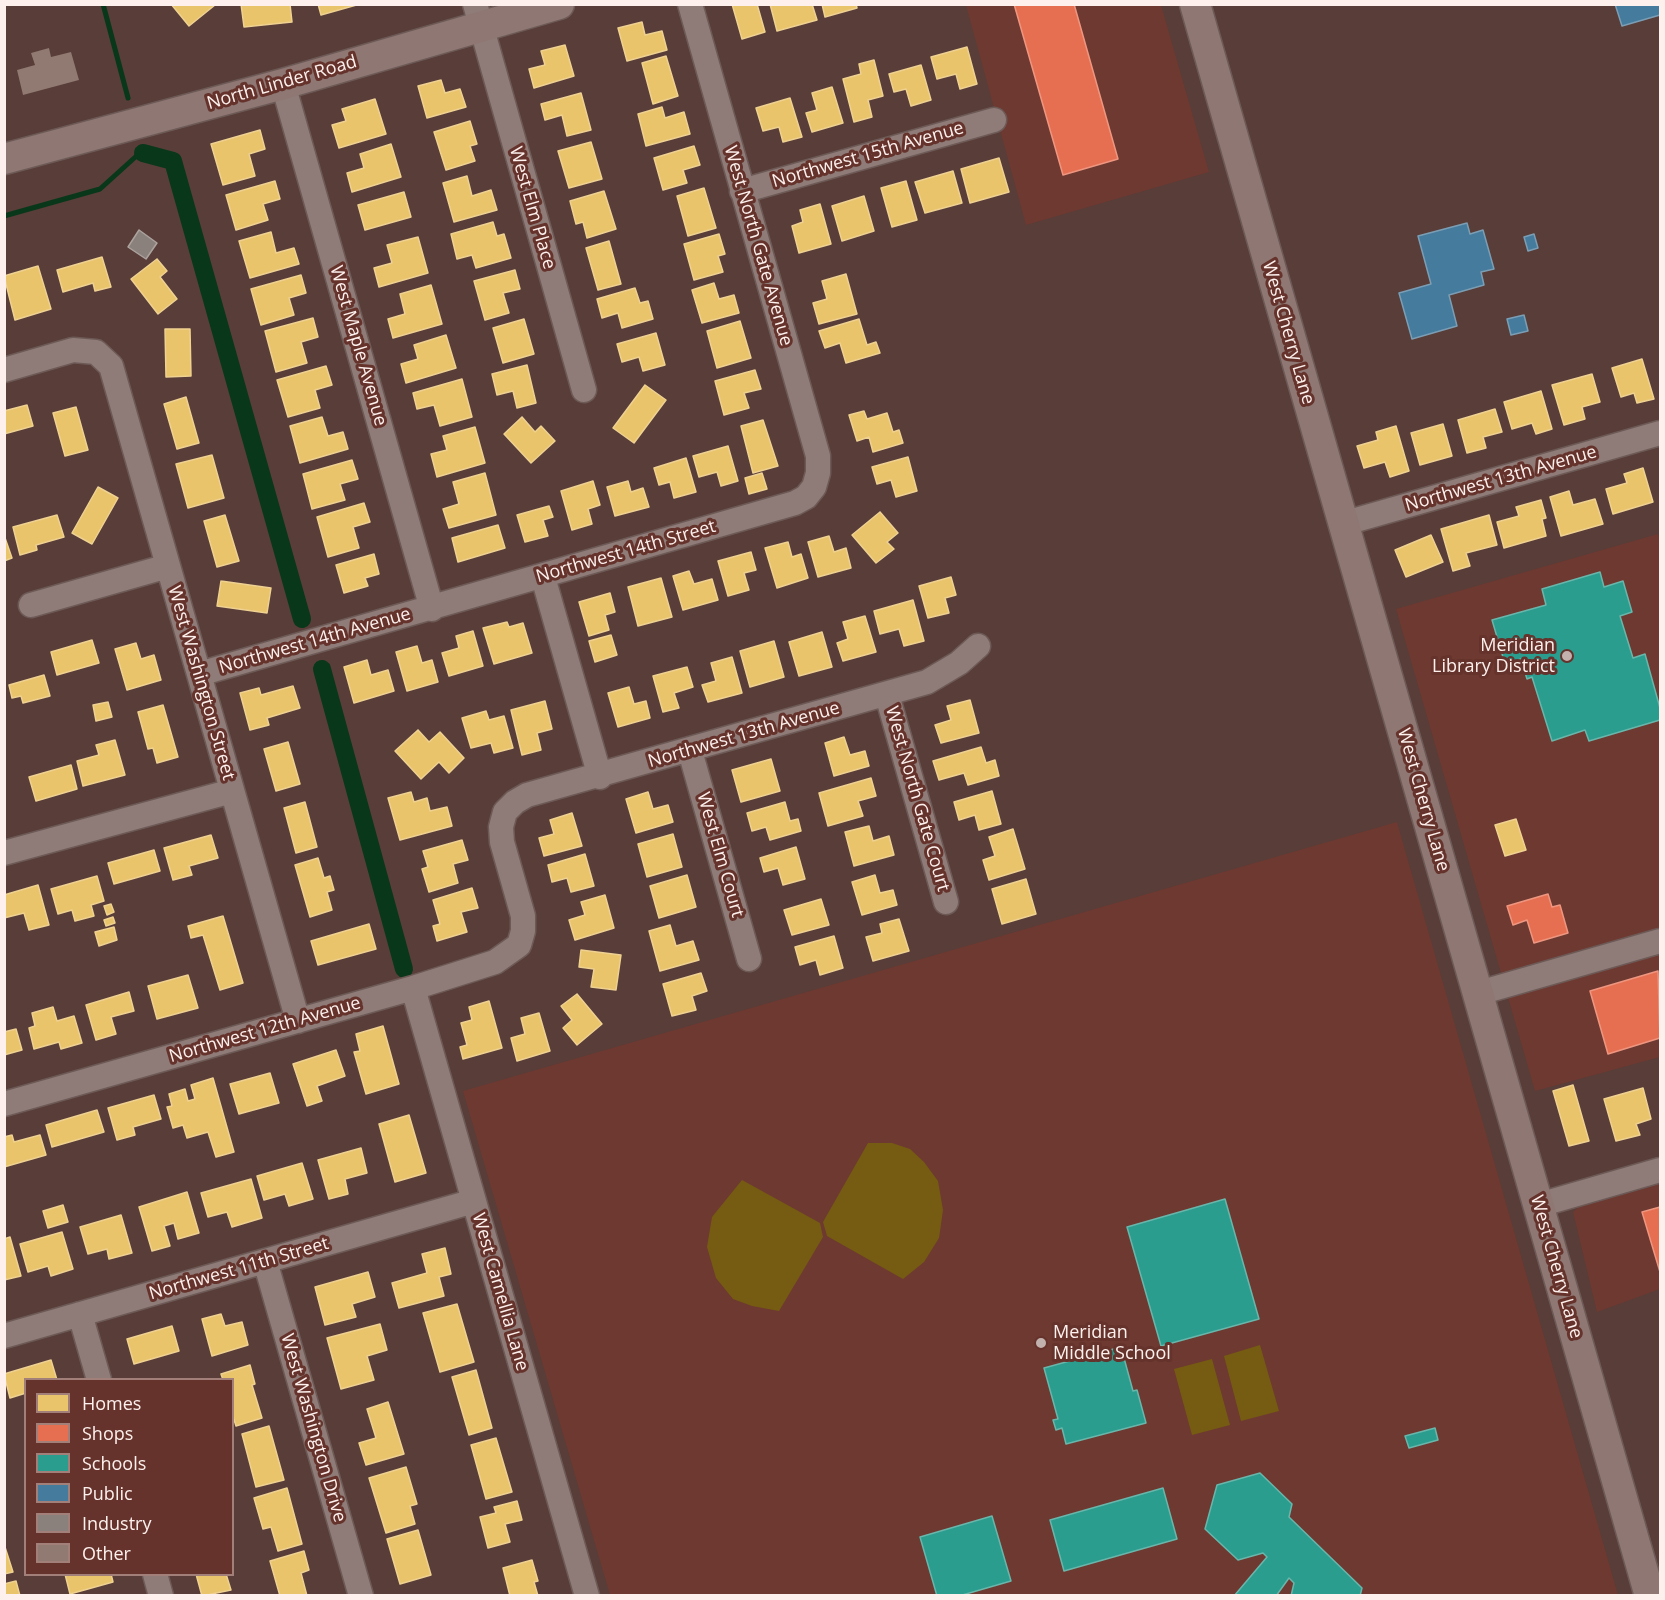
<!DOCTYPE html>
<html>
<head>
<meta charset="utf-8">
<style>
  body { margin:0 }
  #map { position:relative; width:1665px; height:1600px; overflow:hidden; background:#583d38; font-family:"Open Sans",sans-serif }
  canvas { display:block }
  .frame { position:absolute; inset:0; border:6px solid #fdf0ed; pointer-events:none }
  .legend { position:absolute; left:24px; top:1378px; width:210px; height:198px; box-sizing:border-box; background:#65332b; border:2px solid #a27f79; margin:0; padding:8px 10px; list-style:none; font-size:18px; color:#fdf0ed }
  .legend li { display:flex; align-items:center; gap:12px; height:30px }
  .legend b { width:30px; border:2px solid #a27f79 }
</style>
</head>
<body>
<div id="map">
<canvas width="1665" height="1600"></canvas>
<div class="frame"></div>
<ul class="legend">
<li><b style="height:16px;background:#e9c46a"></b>Homes</li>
<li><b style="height:16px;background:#e76f51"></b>Shops</li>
<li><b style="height:16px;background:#2a9d8f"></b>Schools</li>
<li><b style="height:16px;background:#457b9d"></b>Public</li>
<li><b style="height:16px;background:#8a817c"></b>Industry</li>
<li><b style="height:16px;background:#907a71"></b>Other</li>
</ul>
</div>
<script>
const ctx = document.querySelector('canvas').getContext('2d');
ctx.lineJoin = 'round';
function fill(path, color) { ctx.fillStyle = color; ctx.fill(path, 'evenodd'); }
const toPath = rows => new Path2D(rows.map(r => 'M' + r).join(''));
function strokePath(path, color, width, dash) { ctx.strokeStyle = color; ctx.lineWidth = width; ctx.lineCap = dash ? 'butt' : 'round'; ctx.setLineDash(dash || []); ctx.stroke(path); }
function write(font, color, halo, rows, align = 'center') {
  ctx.font = font + ' "Open Sans",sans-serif'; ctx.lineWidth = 6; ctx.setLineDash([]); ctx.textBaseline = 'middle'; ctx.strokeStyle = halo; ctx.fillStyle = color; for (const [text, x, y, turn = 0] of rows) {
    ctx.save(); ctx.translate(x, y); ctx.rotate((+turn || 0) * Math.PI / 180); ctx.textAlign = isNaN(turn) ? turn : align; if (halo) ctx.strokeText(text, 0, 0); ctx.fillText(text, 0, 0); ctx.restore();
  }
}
fill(toPath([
  [966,5,1161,5,1209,172,1026,225],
  [1658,534,1660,542,1660,1057,1535,1091,1396,609],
  [1397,822,1618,1595,610,1595,463,1091],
  [1660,1184,1660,1289,1597,1312,1573,1212,1579,1207]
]), '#6e3930');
fill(toPath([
  [868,1143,892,1143,910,1149,924,1162,938,1181,943,1210,939,1238,924,1262,903,1279,827,1236,823,1222],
  [742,1180,820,1223,823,1237,779,1311,752,1306,733,1299,716,1278,707,1247,712,1217],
  [1260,1345,1279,1411,1241,1421,1224,1356],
  [1212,1359,1230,1425,1192,1435,1174,1369]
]), '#755c12');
const homes = toPath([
  [171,4,215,4,215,5,189,26,171,4],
  [241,4,290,4,292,22,244,27,241,4],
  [318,4,360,4,321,15,318,4],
  [732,4,757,4,765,32,742,39,732,4],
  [770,4,812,4,817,20,777,31,770,4],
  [822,4,856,4,857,8,825,17,822,4],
  [642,22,645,35,662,31,667,50,627,61,618,28,642,22],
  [565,45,574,76,534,88,529,69,545,65,541,51,565,45],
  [967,47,977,84,960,89,956,74,937,79,931,57,967,47],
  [666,56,678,96,653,104,642,63,666,56],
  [874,60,883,96,868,100,872,117,854,122,843,79,861,74,859,64,874,60],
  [921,65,931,100,911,106,906,89,894,92,889,74,921,65],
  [441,80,445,93,460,89,466,107,427,118,418,86,441,80],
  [832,87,843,123,812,132,806,113,817,110,812,93,832,87],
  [581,93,591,130,567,136,562,115,545,120,541,104,581,93],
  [790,98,802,137,783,142,779,127,763,131,756,108,790,98],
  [375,99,386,134,339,148,332,125,346,121,342,109,375,99],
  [662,107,665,118,684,112,690,134,646,146,638,114,662,107],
  [470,121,477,144,470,146,475,161,446,170,434,132,470,121],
  [260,130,265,149,249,154,255,176,223,185,211,144,260,130],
  [591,142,602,179,569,188,558,151,591,142],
  [391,144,401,177,352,192,347,173,364,168,360,154,391,144],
  [694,146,700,165,683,170,687,183,663,190,654,158,694,146],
  [999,158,1009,192,970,203,961,169,999,158],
  [953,171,962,203,925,213,915,182,953,171],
  [467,176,472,196,491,190,497,210,454,222,443,183,467,176],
  [275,181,280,199,263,204,268,220,236,230,226,195,275,181],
  [906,181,917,220,892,227,881,188,906,181],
  [704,188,716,228,688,236,677,196,704,188],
  [604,191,616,229,587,238,583,222,576,224,570,201,604,191],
  [404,192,411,217,365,230,358,205,404,192],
  [864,196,874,231,842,241,832,206,864,196],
  [820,204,831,244,799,253,792,226,803,222,800,210,820,204],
  [493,222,497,236,504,234,511,258,476,268,472,255,457,259,451,234,493,222],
  [271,232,276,253,294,248,299,264,250,278,239,241,271,232],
  [719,234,725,254,718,256,723,272,694,280,684,244,719,234],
  [418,237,428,273,379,287,374,268,392,263,387,245,418,237],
  [609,241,621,284,598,290,586,248,609,241],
  [102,257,111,287,95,291,93,283,63,292,57,270,102,257],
  [157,259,167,271,160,277,177,299,158,314,131,279,157,259],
  [38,266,51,309,15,320,4,276,38,266],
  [515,270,520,289,503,293,509,313,485,320,474,281,515,270],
  [846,274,857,314,819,324,813,303,827,299,822,281,846,274],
  [301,275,306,293,289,298,294,315,261,325,251,289,301,275],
  [714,283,719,299,734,295,739,313,702,323,692,290,714,283],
  [431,285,442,324,393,338,388,319,405,314,400,294,431,285],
  [635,288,640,303,648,301,653,319,622,328,618,313,602,318,597,299,635,288],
  [313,318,318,337,301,342,307,363,276,372,265,331,313,318],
  [524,319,534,354,503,363,493,328,524,319],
  [859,319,867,345,876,342,880,353,846,363,840,343,825,348,819,331,859,319],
  [740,321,751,358,717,368,707,331,740,321],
  [165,329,190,329,191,376,166,377,165,329],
  [656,333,665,365,643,371,639,357,622,362,617,344,656,333],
  [446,335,456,368,406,383,401,364,418,359,414,345,446,335],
  [1642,359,1654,399,1637,403,1634,393,1621,397,1612,368,1642,359],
  [527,365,536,403,517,408,513,391,497,395,492,374,527,365],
  [326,366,332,385,315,390,320,408,288,417,277,380,326,366],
  [755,370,761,389,744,393,749,408,724,415,715,381,755,370],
  [1592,374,1600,402,1582,407,1585,419,1564,425,1552,385,1592,374],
  [462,379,472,417,440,426,434,405,417,409,413,393,462,379],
  [645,385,666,400,634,443,613,428,645,385],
  [1541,391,1552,429,1536,434,1532,423,1512,429,1504,402,1541,391],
  [186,397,199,443,177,449,164,404,186,397],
  [27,405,33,426,4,434,4,411,27,405],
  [76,407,88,450,65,456,53,413,76,407],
  [1495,409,1502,432,1483,437,1486,448,1467,453,1458,420,1495,409],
  [864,411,867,419,887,413,893,432,899,430,903,443,873,452,869,437,857,441,849,415,864,411],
  [322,417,328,436,343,432,348,449,300,463,290,426,322,417],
  [522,417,535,432,541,426,555,441,531,463,504,434,522,417],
  [763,420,778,466,753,473,741,426,763,420],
  [1443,424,1452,456,1420,465,1411,433,1443,424],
  [1396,426,1409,471,1390,477,1385,462,1364,468,1357,446,1378,440,1376,432,1396,426],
  [475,427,485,463,437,477,431,454,447,450,443,436,475,427],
  [728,446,738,481,721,486,717,472,699,477,693,456,728,446],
  [212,455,224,498,188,508,176,464,212,455],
  [908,457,917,491,896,497,891,480,877,484,872,467,908,457],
  [686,458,696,492,674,498,670,482,659,485,654,468,686,458],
  [352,460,358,479,340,484,345,500,312,509,303,474,352,460],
  [1643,468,1653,502,1613,514,1606,489,1627,483,1624,474,1643,468],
  [485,473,496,515,449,528,443,509,459,504,453,482,485,473],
  [762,473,767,489,749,494,745,478,762,473],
  [593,481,600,505,588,509,592,524,572,530,561,491,593,481],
  [628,481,631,492,643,488,649,507,615,516,607,487,628,481],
  [98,487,118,498,92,544,72,533,98,487],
  [1569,491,1573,505,1595,499,1603,524,1561,536,1550,497,1569,491],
  [1541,500,1546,518,1542,519,1546,536,1504,548,1497,522,1519,516,1516,507,1541,500],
  [364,503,370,522,353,527,359,548,328,557,317,517,364,503],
  [549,506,553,517,543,520,548,536,525,542,517,515,549,506],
  [880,512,898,533,887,542,894,549,876,563,852,535,880,512],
  [57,515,64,537,36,545,37,550,20,555,13,527,57,515],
  [225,515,239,561,217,567,204,521,225,515],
  [1489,515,1497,545,1466,553,1470,566,1453,571,1441,529,1489,515],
  [498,525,505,548,458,562,452,538,498,525],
  [4,535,12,558,4,561,4,535],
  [1431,535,1443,562,1406,577,1395,550,1431,535],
  [829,536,834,552,846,548,851,568,818,577,808,542,829,536],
  [788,542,792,557,801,554,808,578,777,588,765,548,788,542],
  [751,552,756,570,744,573,749,590,728,596,718,561,751,552],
  [374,554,379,574,365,578,368,586,344,593,336,565,374,554],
  [689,571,694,584,712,579,718,600,683,610,673,576,689,571],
  [951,577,956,595,945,598,949,613,928,618,919,586,951,577],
  [661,578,672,617,638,626,628,587,661,578],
  [221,581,271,588,267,613,217,606,221,581],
  [610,593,615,612,605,615,609,630,589,636,579,602,610,593],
  [913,600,924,641,904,646,899,629,880,634,874,611,913,600],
  [865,616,876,652,843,661,837,643,848,639,843,622,865,616],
  [507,622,509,627,523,623,532,653,494,664,483,628,507,622],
  [473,631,483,666,449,676,442,653,459,648,456,636,473,631],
  [822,632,832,667,799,676,789,642,822,632],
  [611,635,617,655,595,662,589,641,611,635],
  [92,640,99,663,57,675,51,652,92,640],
  [774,641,784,677,750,687,740,651,774,641],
  [136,643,141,659,154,655,161,680,127,690,115,649,136,643],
  [417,646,422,663,432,660,438,682,407,691,396,652,417,646],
  [732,657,742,693,708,702,702,685,716,681,711,663,732,657],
  [367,660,371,675,388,670,394,691,354,703,344,667,367,660],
  [687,667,693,687,674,693,679,708,663,712,653,676,687,667],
  [44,675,50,696,23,703,21,696,12,698,9,685,44,675],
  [293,686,300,708,267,718,269,725,250,730,240,693,259,688,261,695,293,686],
  [629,687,634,704,646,701,650,718,618,727,608,693,629,687],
  [970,700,979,733,941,743,935,725,951,720,947,706,970,700],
  [545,701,552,729,537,733,541,750,522,755,511,710,545,701],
  [108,702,112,717,96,721,93,705,108,702],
  [163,705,178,757,157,763,153,748,148,749,138,712,163,705],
  [486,711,489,720,504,716,513,748,494,753,491,743,471,748,462,718,486,711],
  [418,730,429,742,440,732,464,758,449,773,439,762,421,779,395,751,418,730],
  [844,737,850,755,865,751,869,766,834,776,825,743,844,737],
  [115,740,125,775,83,786,77,761,99,755,96,745,115,740],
  [288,742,300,784,276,791,264,749,288,742],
  [981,747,986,763,995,760,999,776,968,785,964,773,939,780,933,761,981,747],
  [771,759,780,791,741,802,732,770,771,759],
  [71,765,77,789,36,801,29,777,71,765],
  [871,778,876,796,858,801,863,816,828,826,819,793,871,778],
  [992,791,1001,824,979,830,975,815,959,820,954,802,992,791],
  [411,792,414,802,427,798,430,811,447,807,452,826,400,840,388,798,411,792],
  [648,792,653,809,668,805,673,822,636,833,626,799,648,792],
  [305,802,317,847,296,853,284,808,305,802],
  [785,802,790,821,798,819,801,831,770,840,766,827,752,831,747,813,785,802],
  [572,813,582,846,544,856,539,838,554,834,550,820,572,813],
  [1516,819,1526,850,1505,856,1495,825,1516,819],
  [869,826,873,841,889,836,894,855,854,866,845,832,869,826],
  [1013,829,1025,869,989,880,983,860,995,856,989,837,1013,829],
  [673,834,682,867,647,877,638,844,673,834],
  [211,835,218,858,189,866,192,875,173,880,164,848,211,835],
  [462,840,468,860,453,864,458,883,429,892,422,869,428,867,423,851,462,840],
  [796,847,805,879,783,885,778,868,764,872,760,858,796,847],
  [154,850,160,871,114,884,108,863,154,850],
  [585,854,594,886,571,892,567,878,552,882,548,865,585,854],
  [318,858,324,878,330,876,334,890,327,892,332,910,310,917,295,865,318,858],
  [687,875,696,907,659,918,650,886,687,875],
  [875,875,880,893,893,890,897,905,862,915,852,882,875,875],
  [97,876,104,901,91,905,94,916,75,921,72,910,58,914,51,889,97,876],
  [1026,879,1036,914,1002,924,992,889,1026,879],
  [38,885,49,925,29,930,24,913,4,918,4,895,38,885],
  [472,888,478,908,461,912,467,932,437,941,433,926,440,924,433,900,472,888],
  [605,895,614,928,575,940,569,920,585,915,581,902,605,895],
  [821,899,829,925,792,935,784,910,821,899],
  [111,904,114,912,107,915,104,906,111,904],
  [223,916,243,983,220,990,203,935,191,938,188,926,223,916],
  [113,917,115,923,106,926,104,920,113,917],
  [899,919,909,951,873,961,866,937,882,933,880,924,899,919],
  [369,924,376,949,318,965,311,941,369,924],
  [670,925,676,946,693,941,699,960,660,971,649,931,670,925],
  [114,927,117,940,99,946,95,932,114,927],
  [834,936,843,968,820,975,816,960,800,965,795,947,834,936],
  [581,950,621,955,616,990,591,987,594,969,579,967,581,950],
  [701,973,707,991,692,996,696,1010,672,1016,663,984,701,973],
  [188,975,198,1008,157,1019,148,986,188,975],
  [129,992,134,1011,111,1017,116,1034,96,1040,86,1005,129,992],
  [577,994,602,1024,577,1045,563,1028,572,1020,561,1006,577,994],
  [489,1001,502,1048,463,1059,460,1047,467,1045,461,1023,472,1020,469,1007,489,1001],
  [53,1007,57,1021,74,1016,82,1043,61,1049,59,1042,34,1049,29,1028,35,1026,32,1013,53,1007],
  [539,1013,550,1051,517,1061,511,1038,525,1034,521,1018,539,1013],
  [383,1026,399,1084,366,1094,354,1052,360,1051,356,1034,383,1026],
  [16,1029,22,1050,4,1055,4,1032,16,1029],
  [336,1050,345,1076,317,1086,322,1101,307,1106,293,1064,336,1050],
  [270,1073,279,1103,239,1114,230,1084,270,1073],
  [213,1078,234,1152,216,1157,208,1132,187,1138,183,1125,173,1128,167,1107,172,1106,169,1094,185,1089,188,1101,195,1099,191,1085,213,1078],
  [1573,1085,1589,1141,1569,1146,1553,1091,1573,1085],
  [1643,1088,1651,1119,1636,1124,1640,1135,1616,1141,1604,1099,1643,1088],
  [154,1095,161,1119,133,1127,135,1135,117,1140,108,1108,154,1095],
  [97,1110,104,1132,52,1147,46,1125,97,1110],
  [409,1115,426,1173,395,1182,379,1124,409,1115],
  [12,1135,14,1142,40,1135,46,1155,4,1167,4,1137,12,1135],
  [361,1148,367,1173,345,1179,348,1194,329,1199,318,1160,361,1148],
  [302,1163,313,1199,289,1206,285,1194,264,1200,257,1176,302,1163],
  [251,1179,262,1218,232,1227,227,1212,208,1217,201,1193,251,1179],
  [187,1192,199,1233,178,1239,174,1223,164,1226,170,1246,152,1251,139,1207,187,1192],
  [63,1205,68,1222,48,1228,43,1211,63,1205],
  [121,1215,132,1253,109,1259,107,1249,88,1254,80,1227,121,1215],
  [62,1232,73,1269,51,1276,48,1266,28,1272,20,1244,62,1232],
  [10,1237,21,1276,4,1280,4,1239,10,1237],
  [445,1248,451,1274,439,1277,444,1296,399,1308,392,1283,427,1273,422,1254,445,1248],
  [368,1272,375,1297,352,1304,356,1317,325,1325,315,1287,368,1272],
  [457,1304,474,1362,440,1372,423,1313,457,1304],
  [221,1314,225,1326,242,1322,248,1345,212,1356,202,1319,221,1314],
  [380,1324,387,1350,367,1356,374,1380,341,1389,327,1338,380,1324],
  [172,1326,179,1351,134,1364,127,1339,172,1326],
  [51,1360,57,1380,26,1380,26,1393,10,1398,4,1374,51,1360],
  [250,1365,255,1384,252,1385,262,1418,236,1426,232,1413,232,1380,223,1380,221,1374,250,1365],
  [476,1370,492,1428,469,1435,452,1377,476,1370],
  [388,1402,404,1454,366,1465,359,1443,376,1438,367,1409,388,1402],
  [269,1426,284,1480,256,1487,242,1434,269,1426],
  [496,1438,512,1492,486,1499,471,1445,496,1438],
  [406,1467,417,1504,410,1506,415,1524,386,1533,369,1478,406,1467],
  [287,1488,302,1544,278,1551,271,1527,263,1529,254,1498,287,1488],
  [517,1501,522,1520,505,1524,510,1542,488,1548,480,1517,496,1513,494,1507,517,1501],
  [418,1530,431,1575,400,1584,387,1539,418,1530],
  [4,1544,13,1572,4,1574,4,1544],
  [304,1551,309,1570,301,1573,307,1596,280,1596,270,1561,304,1551],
  [532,1560,538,1581,534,1582,538,1596,510,1596,503,1568,532,1560],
  [65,1574,111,1574,113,1582,70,1594,65,1574],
  [196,1574,226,1574,231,1590,202,1596,196,1574],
  [16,1581,20,1596,4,1596,4,1584,16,1581]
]);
fill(homes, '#e9c46a');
strokePath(homes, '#efd191', 1.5);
const shops = toPath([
  [1014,4,1074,4,1118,159,1063,175,1014,4],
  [1548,894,1552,907,1560,905,1568,933,1534,943,1527,920,1513,925,1507,906,1548,894],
  [1658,971,1660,1038,1608,1054,1590,991,1658,971],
  [1660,1207,1660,1272,1642,1212,1660,1207]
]);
fill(shops, '#e76f51');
strokePath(shops, '#ee9680', 1.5);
const schools = toPath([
  [1600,572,1604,587,1623,581,1632,612,1620,616,1633,658,1645,654,1660,708,1660,720,1589,741,1585,730,1552,741,1532,677,1527,679,1521,659,1505,664,1492,620,1546,605,1542,589,1600,572],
  [1225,1199,1259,1319,1161,1346,1127,1227,1225,1199],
  [1121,1347,1133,1391,1137,1390,1146,1423,1066,1444,1062,1428,1056,1430,1053,1420,1058,1419,1044,1368,1121,1347],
  [1435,1428,1438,1440,1409,1448,1405,1436,1435,1428],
  [1260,1473,1292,1504,1289,1517,1362,1588,1360,1596,1291,1596,1294,1583,1289,1578,1276,1596,1234,1596,1267,1557,1263,1553,1238,1560,1205,1529,1217,1485,1260,1473],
  [1163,1488,1177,1539,1064,1571,1050,1520,1163,1488],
  [992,1516,1011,1581,959,1596,937,1596,920,1537,992,1516]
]);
fill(schools, '#2a9d8f');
strokePath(schools, '#69b6ab', 1.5);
const public = toPath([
  [1615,4,1660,4,1660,15,1622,26,1615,4],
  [1467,223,1470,234,1483,230,1494,269,1481,272,1484,285,1449,295,1457,326,1412,339,1399,293,1431,284,1418,236,1467,223],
  [1534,234,1538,248,1528,251,1524,237,1534,234],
  [1524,315,1528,331,1511,335,1507,319,1524,315]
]);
fill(public, '#457b9d');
strokePath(public, '#7c9eb5', 1.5);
const industry = toPath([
  [139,230,157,243,146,259,128,247,139,230]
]);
fill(industry, '#8a817c');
strokePath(industry, '#aca29e', 1.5);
strokePath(toPath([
  [103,4,128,98],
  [4,216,100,189,142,151]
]), '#093719', 5);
strokePath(toPath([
  [143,153,173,161,302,619],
  [322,669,404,969]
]), '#093719', 18);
fill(toPath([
  [49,48,51,57,71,52,79,80,23,95,17,70,35,65,31,53]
]), '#907a71');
const minor = toPath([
  [475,4,584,390],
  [283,84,432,609],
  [742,191,994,120],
  [4,370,73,350,96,352,111,366,298,1021],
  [1342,524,1660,433],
  [543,577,600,777],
  [31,605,168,566],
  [199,674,795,503,806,497,814,487,818,473,818,456,690,4],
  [887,695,946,902],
  [690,751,749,959],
  [4,853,232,791],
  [413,988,587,1596],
  [1479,993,1660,941],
  [4,1104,413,988,495,962,519,945,523,931,523,916,502,842,501,827,505,812,515,802,527,795,927,682,959,663,978,646],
  [1539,1205,1660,1170],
  [265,1261,361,1596],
  [80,1314,99,1380],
  [4,1336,474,1201],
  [155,1574,161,1596]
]);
const major = toPath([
  [1195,4,1650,1596],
  [4,159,283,84,559,4]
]);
strokePath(minor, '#6d5a57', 27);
strokePath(major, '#6d5a57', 33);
strokePath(minor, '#8f7b77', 24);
strokePath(major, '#8f7773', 30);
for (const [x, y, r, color] of [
  [1567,656,6,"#c3b1ae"],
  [1041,1343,6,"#c3b1ae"]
]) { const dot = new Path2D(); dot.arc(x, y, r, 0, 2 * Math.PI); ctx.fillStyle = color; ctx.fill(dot); strokePath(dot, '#65332b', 2); }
write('18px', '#fdf0ed', '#65332b', [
  ["North Linder Road",282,83,-16],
  ["Northwest 15th Avenue",868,155,-16],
  ["West Elm Place",532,208,74],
  ["West North Gate Avenue",758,246,74],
  ["West Cherry Lane",1288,333,74],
  ["West Maple Avenue",358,346,74],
  ["Northwest 13th Avenue",1501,479,-16],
  ["Northwest 14th Street",626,552,-16],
  ["Northwest 14th Avenue",315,641,-16],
  ["West Washington Street",201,683,74],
  ["Northwest 13th Avenue",744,735,-16],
  ["West North Gate Court",917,799,74],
  ["West Cherry Lane",1423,800,74],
  ["West Elm Court",720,855,74],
  ["Northwest 12th Avenue",265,1030,-16],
  ["West Cherry Lane",1556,1267,74],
  ["Northwest 11th Street",239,1269,-16],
  ["West Camellia Lane",500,1292,74],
  ["West Washington Drive",313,1428,74]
]);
write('18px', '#fdf0ed', '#65332b', [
  ["Meridian",1555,646],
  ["Library District",1555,667],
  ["Meridian",1053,1333,"left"],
  ["Middle School",1053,1354,"left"]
], 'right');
</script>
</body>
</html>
